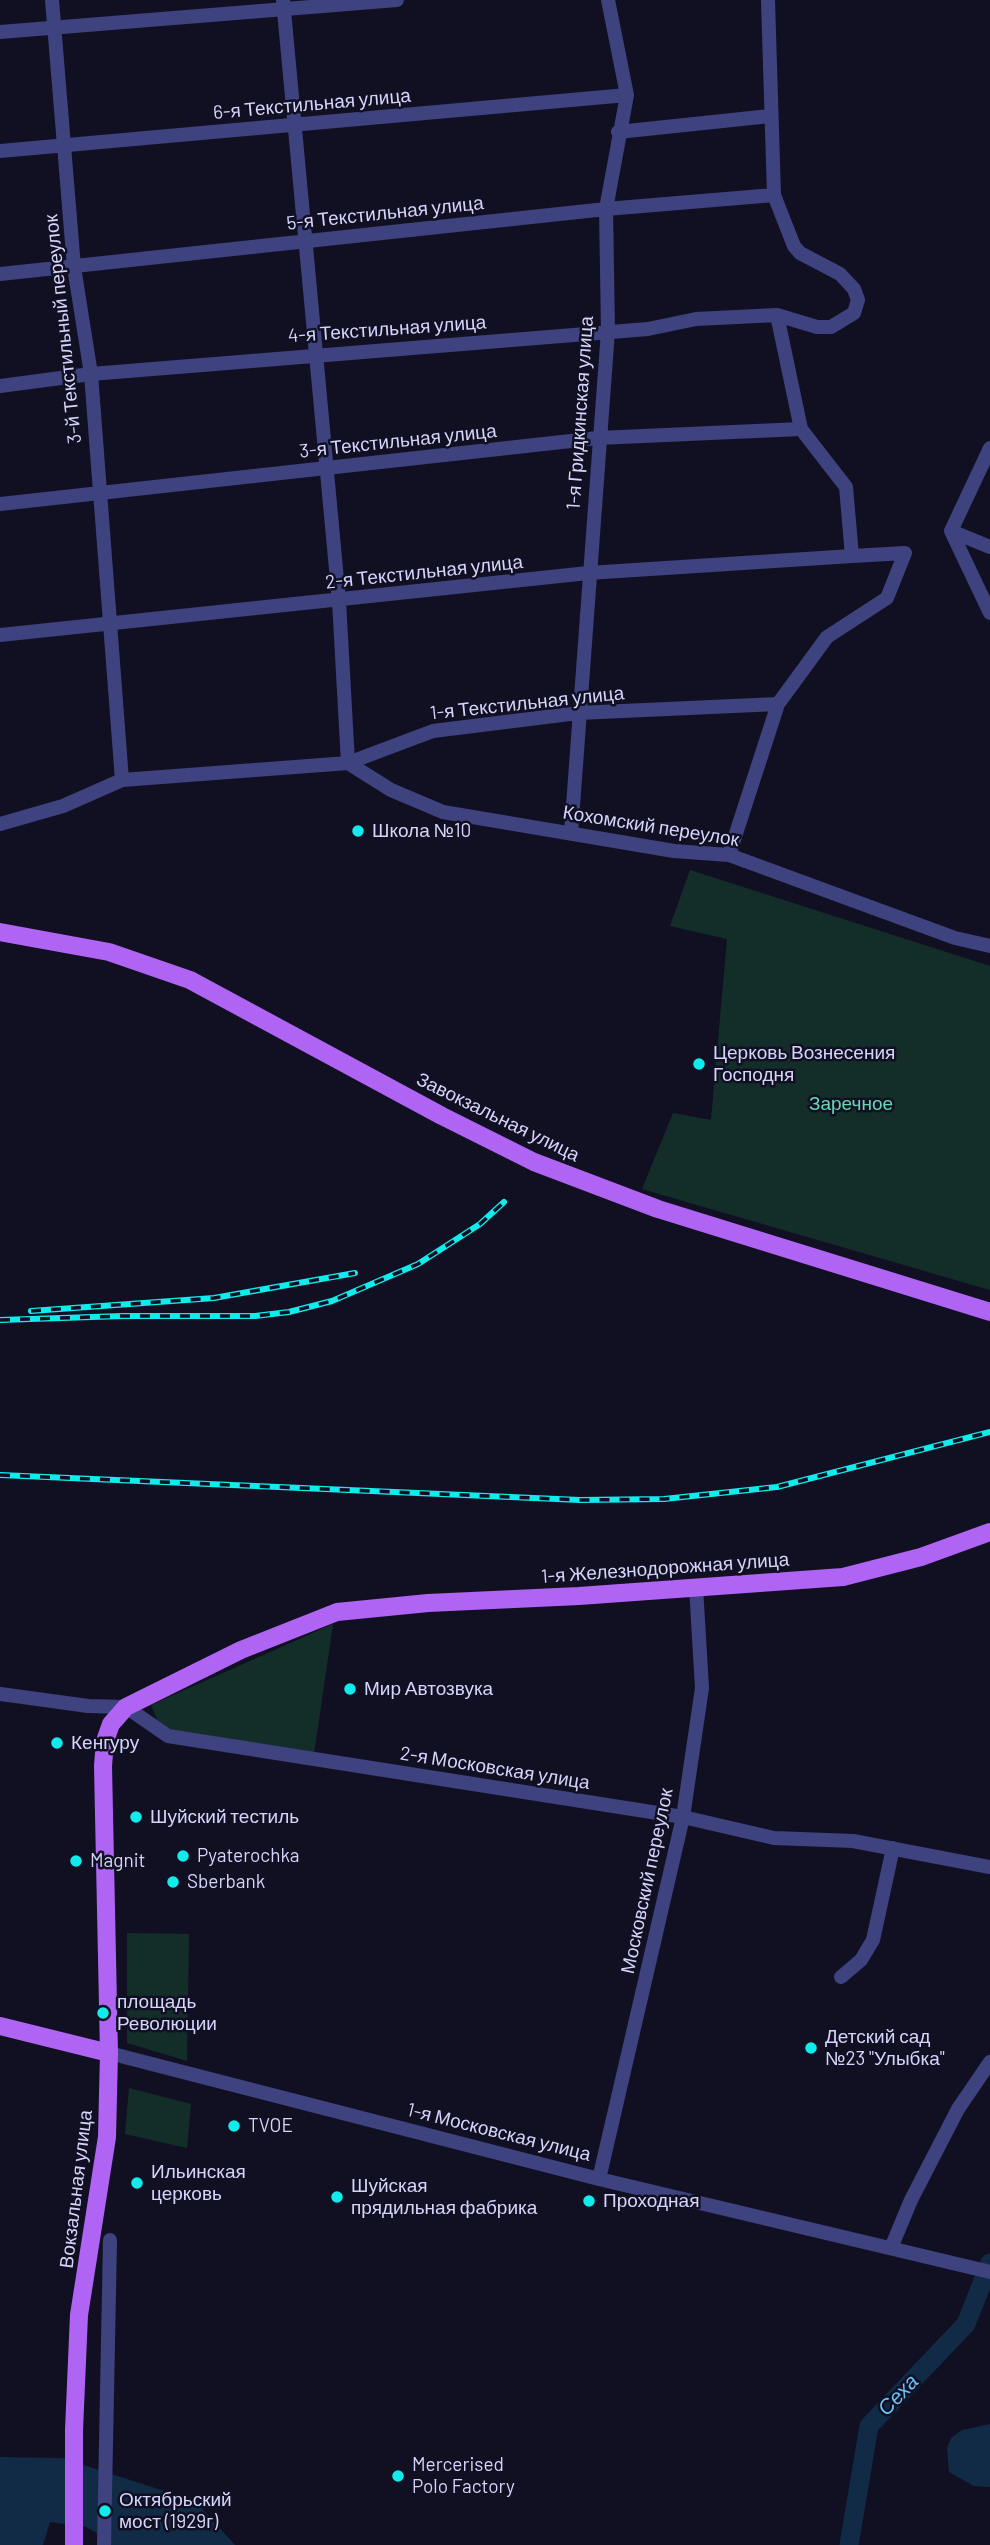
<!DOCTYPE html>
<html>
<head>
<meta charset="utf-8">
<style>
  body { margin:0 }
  canvas { display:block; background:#111023 }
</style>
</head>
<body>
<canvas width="990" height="2545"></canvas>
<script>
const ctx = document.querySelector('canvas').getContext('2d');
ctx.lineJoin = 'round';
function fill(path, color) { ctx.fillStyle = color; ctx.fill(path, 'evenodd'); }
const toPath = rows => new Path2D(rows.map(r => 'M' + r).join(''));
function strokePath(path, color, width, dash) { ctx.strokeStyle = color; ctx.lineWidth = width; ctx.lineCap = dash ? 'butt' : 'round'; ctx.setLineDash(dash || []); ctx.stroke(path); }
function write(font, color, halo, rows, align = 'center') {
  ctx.font = font + ' Barlow,sans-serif'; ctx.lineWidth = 5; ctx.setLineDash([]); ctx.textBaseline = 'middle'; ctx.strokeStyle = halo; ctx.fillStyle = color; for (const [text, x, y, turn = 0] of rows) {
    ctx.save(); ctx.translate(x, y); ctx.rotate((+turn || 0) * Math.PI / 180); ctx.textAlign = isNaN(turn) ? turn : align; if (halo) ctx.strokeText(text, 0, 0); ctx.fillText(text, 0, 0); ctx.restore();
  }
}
fill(toPath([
  [690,870,990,966,990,1290,642,1189,673,1113,711,1120,727,939,670,926],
  [333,1624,314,1754,161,1729,151,1705],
  [127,1933,189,1934,187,2061,127,2043],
  [129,2088,191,2104,187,2148,125,2134]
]), '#132d29');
fill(toPath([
  [990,2424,990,2487,974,2486,949,2472,947,2448,951,2438,962,2430],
  [0,2457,62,2458,195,2501,235,2545,109,2545,109,2540,86,2527,50,2522,43,2545,0,2545]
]), '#112a45');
strokePath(toPath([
  [849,2545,869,2426,966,2324,990,2263]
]), '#112a45', 19);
strokePath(toPath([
  [52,0,74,267,91,374,122,780],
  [283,0,339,601,348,763,391,790,443,812,674,851,729,855,955,938,990,946],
  [0,32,397,0],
  [618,132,770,116],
  [0,151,627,95],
  [0,274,606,209,774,195],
  [0,386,91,374,648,329,696,319,777,315],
  [990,448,951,531,990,613],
  [0,504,598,438,801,429],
  [951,531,990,547],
  [0,635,588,573,852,556],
  [0,824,63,806,122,780,348,763,433,731,578,713,778,704],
  [571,833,608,331,606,209,627,95,608,0],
  [729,855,778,704,827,637,887,598,905,553,852,556,846,487,801,429,777,315,817,327,831,327,854,313,858,300,854,289,840,274,800,253,794,246,774,195,768,0],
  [0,1694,88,1706,126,1707,168,1736,683,1817,774,1838,853,1841,990,1867],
  [841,1977,861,1960,873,1940,893,1848],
  [109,2053,599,2179,990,2272],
  [599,2179,683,1817,702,1688,696,1587],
  [891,2248,911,2200,958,2109,990,2062],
  [104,2545,110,2240]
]), '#3e427f', 14);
strokePath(toPath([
  [0,932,109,952,190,980,442,1116,534,1162,658,1209,990,1312],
  [0,2026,109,2053],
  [74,2545,74,2430,79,2315,107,2137,109,2053,103,1766,105,1741,111,1724,126,1707,241,1650,337,1612,428,1603,579,1596,843,1577,921,1557,990,1532]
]), '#b064f4', 18);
const rail = toPath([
  [31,1311,214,1298,355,1273],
  [0,1320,123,1316,255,1316,289,1312,332,1301,418,1264,480,1224,504,1202],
  [0,1475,580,1500,664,1499,777,1487,990,1432]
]);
strokePath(rail, '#10ebec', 6);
strokePath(rail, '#111023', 3.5, [10]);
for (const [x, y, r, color] of [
  [358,831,7,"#10ebec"],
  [699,1064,7,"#10ebec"],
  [350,1689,7,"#10ebec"],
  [57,1743,7,"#10ebec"],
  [136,1817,7,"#10ebec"],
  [183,1856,7,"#10ebec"],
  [76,1861,7,"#10ebec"],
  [173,1882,7,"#10ebec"],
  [103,2013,7,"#10ebec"],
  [811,2048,7,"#10ebec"],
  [234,2126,7,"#10ebec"],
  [137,2183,7,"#10ebec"],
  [337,2197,7,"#10ebec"],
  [589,2201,7,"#10ebec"],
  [398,2476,7,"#10ebec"],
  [105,2511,7,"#10ebec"]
]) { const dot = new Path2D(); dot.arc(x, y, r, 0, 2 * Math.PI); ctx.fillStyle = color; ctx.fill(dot); strokePath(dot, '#111023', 2.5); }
write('19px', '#d5d5fc', '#111023', [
  ["6-я Текстильная улица",312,104,-5],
  ["5-я Текстильная улица",385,213,-6],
  ["3-й Текстильный переулок",63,329,-96],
  ["4-я Текстильная улица",387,329,-4],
  ["1-я Гридкинская улица",580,413,-86],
  ["3-я Текстильная улица",398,441,-6],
  ["2-я Текстильная улица",424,572,-6],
  ["1-я Текстильная улица",527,703,-6],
  ["Кохомский переулок",651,826,9],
  ["Завокзальная улица",498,1117,26],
  ["1-я Железнодорожная улица",665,1568,-4],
  ["2-я Московская улица",495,1768,9],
  ["Московский переулок",647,1881,-78],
  ["1-я Московская улица",499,2132,14],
  ["Вокзальная улица",76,2189,-83]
]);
write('19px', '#d5d5fc', '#111023', [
  ["Школа №10",372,831],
  ["Церковь Вознесения",713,1053],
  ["Господня",713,1075],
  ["Мир Автозвука",364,1689],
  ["Кенгуру",71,1743],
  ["Шуйский тестиль",150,1817],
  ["Pyaterochka",197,1856],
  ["Magnit",90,1861],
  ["Sberbank",187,1882],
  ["площадь",117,2002],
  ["Революции",117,2024],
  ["Детский сад",825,2037],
  ["№23 \"Улыбка\"",825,2059],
  ["TVOE",248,2126],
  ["Ильинская",151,2172],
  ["церковь",151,2194],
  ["Шуйская",351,2186],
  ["прядильная фабрика",351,2208],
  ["Проходная",603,2201],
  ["Mercerised",412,2465],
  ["Polo Factory",412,2487],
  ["Октябрьский",119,2500],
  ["мост (1929г)",119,2522]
], 'left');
write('19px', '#66d7b0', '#111023', [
  ["Заречное",851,1104]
]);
write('italic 21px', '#6ac2f5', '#111023', [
  ["Сеха",898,2395,-46]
]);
</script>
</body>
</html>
